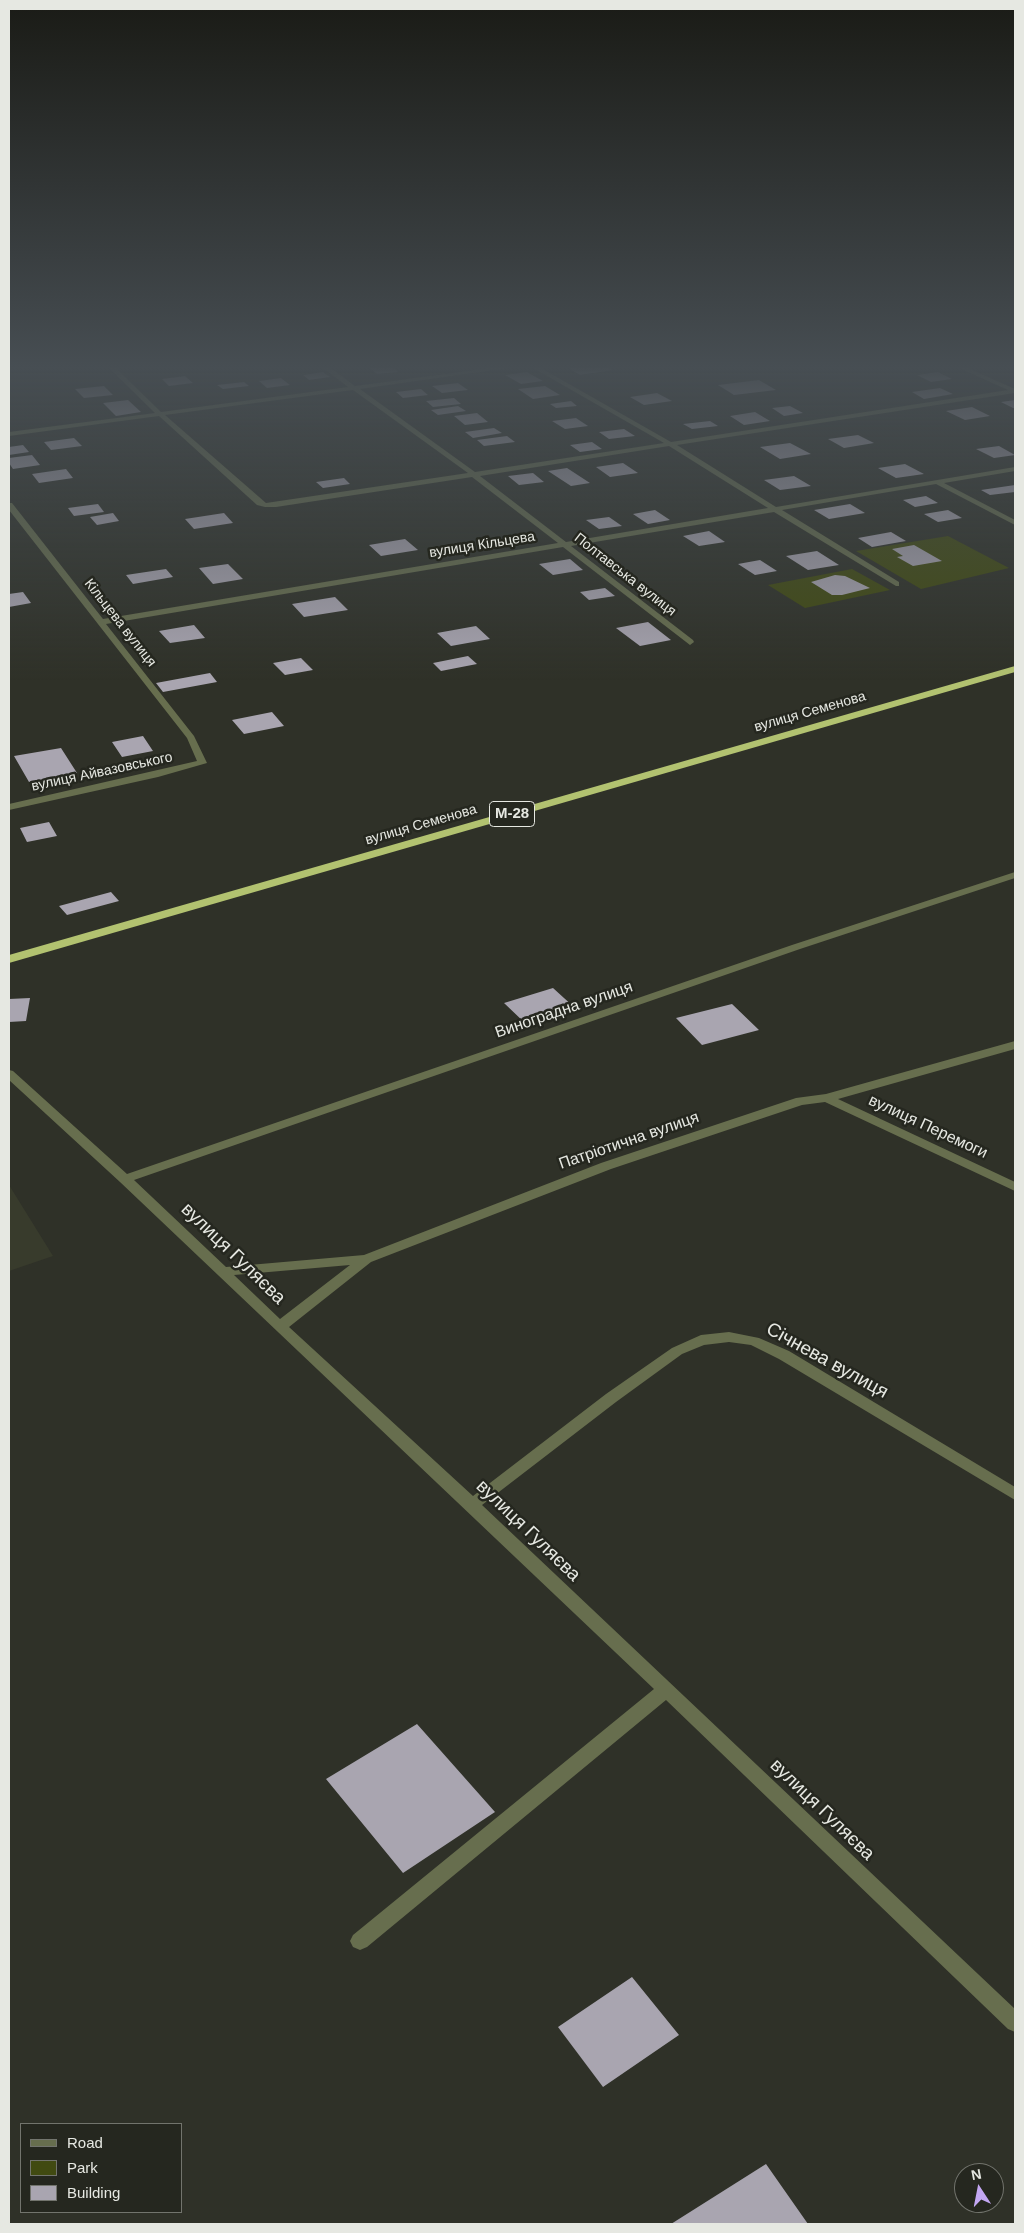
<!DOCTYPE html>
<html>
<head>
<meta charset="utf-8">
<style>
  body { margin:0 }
  #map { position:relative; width:1024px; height:2233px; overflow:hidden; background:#2f3128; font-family:Helvetica,sans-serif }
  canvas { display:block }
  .frame { position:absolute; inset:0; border:10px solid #e6e8e2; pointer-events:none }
  .legend { position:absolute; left:20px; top:2123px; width:162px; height:90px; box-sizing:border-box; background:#25271f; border:1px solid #72746d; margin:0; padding:6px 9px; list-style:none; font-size:15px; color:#e6e8e2 }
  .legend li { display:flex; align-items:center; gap:10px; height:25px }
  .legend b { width:25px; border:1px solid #72746d }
  .north { position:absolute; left:954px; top:2163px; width:50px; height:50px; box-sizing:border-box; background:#25271f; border:1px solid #72746d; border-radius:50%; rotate:349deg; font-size:14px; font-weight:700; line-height:20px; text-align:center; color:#e6e8e2 }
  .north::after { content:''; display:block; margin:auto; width:18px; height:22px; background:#c3a7f2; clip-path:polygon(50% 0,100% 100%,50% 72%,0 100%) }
</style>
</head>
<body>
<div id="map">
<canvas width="1024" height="2233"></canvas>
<div class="frame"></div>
<ul class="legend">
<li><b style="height:6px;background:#676e4e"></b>Road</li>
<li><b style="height:14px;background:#414a11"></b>Park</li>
<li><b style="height:14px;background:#a9a5b0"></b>Building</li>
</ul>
<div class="north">N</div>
</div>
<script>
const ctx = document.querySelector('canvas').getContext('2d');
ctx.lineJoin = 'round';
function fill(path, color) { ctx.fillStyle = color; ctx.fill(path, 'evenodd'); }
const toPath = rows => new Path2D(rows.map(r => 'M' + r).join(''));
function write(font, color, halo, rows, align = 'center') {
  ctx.font = font + ' Helvetica,sans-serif'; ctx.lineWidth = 5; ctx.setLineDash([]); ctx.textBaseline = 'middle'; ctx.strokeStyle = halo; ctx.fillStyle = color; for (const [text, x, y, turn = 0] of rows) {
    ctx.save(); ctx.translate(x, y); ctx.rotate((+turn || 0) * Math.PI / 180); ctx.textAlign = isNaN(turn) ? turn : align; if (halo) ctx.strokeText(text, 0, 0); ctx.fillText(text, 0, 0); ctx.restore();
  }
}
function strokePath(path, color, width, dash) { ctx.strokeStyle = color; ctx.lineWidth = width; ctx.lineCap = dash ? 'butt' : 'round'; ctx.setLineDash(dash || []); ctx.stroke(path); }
fill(toPath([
  [9,1185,53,1256,9,1271]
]), '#383b2c');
fill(toPath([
  [948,536,1009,568,921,589,856,551],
  [852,569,890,590,805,608,768,585]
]), '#414a11');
fill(toPath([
  [370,368,394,368,398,372,377,374],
  [568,368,610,368,613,370,580,375],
  [323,372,330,377,309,380,303,375],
  [527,372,543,381,521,384,505,375],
  [938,372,952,379,931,382,917,375],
  [185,376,193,383,169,386,162,379],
  [281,378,290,385,267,388,259,381],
  [759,380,776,390,734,395,718,385],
  [244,382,249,386,223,389,217,385],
  [458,383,468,390,442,393,432,386],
  [104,386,113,395,84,398,75,389],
  [545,386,560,395,533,399,518,389],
  [940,388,953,394,924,399,912,392],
  [421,389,428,395,403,398,396,392],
  [657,393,672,401,644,405,630,397],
  [454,398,461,404,433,407,426,401],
  [128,400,141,412,116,416,103,403],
  [1015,400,1015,408,1013,408,1001,402],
  [571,401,577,406,556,408,550,404],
  [458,406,466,411,438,415,431,410],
  [790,406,803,413,784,416,772,408],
  [972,407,990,416,965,420,946,411],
  [755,412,770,421,744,425,730,416],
  [477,413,488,422,465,425,454,416],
  [576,418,588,426,565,429,552,421],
  [710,421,718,426,692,429,683,424],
  [494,428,502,433,473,438,465,432],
  [624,429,635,436,609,439,599,432],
  [858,435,874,443,844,448,828,439],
  [507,436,515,442,484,446,477,440],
  [74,438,82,446,51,450,44,442],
  [592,442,602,449,580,452,570,445],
  [790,443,811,454,780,459,760,447],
  [23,445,29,452,9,455,9,447],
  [999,446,1015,455,994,458,976,449],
  [32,455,40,465,13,469,9,463,9,458],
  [623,463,638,473,610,477,596,467],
  [905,464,924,474,896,478,878,468],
  [567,468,590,483,571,486,548,471],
  [66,469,73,478,39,483,32,474],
  [533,473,544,482,519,485,508,476],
  [794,476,811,486,780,490,764,480],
  [344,478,350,484,323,488,316,482],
  [1015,485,1015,492,990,495,981,490],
  [926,496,938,503,915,507,903,500],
  [98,504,104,512,74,516,68,508],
  [850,504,865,513,829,519,814,510],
  [655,510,670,520,648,524,633,514],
  [948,510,962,518,938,522,924,514],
  [113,513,119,521,97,525,90,517],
  [224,513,233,523,194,529,185,519],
  [609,517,622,526,599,529,586,520],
  [709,531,725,542,699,546,683,536],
  [891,532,906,541,872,547,858,538],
  [405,539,418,550,381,556,369,545],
  [914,545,942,561,913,566,897,557,903,556,892,549],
  [817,551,839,565,808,570,786,556],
  [570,559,583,570,553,575,539,564],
  [760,560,777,571,755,575,738,564],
  [228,564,243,579,213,584,199,568],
  [166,569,173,577,133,584,126,575],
  [835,575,845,576,870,588,842,595,832,595,811,582],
  [605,588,615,596,589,600,580,592],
  [23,592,31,603,9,607,9,594],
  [335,597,348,610,304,617,292,604],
  [648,622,671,640,640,646,616,628],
  [194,625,205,638,170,643,159,631],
  [476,626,490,639,451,646,437,633],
  [468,656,477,664,441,671,433,663],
  [301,658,313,670,285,675,273,663],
  [210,673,217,682,163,692,156,683],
  [272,712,284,726,244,734,232,720],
  [143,736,153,751,122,757,112,742],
  [61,748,77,773,29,782,14,756],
  [49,822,57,836,27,842,20,828],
  [111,892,119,901,67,915,59,906],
  [553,988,575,1008,526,1024,504,1003],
  [30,998,26,1021,9,1022,9,999],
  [732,1004,759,1030,702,1045,676,1018],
  [417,1724,495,1812,403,1873,326,1779],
  [632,1977,679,2035,603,2087,558,2027],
  [766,2164,808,2224,671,2224]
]), '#a9a5b0');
fill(toPath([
  [109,368,116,368,161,412,348,387,323,368,331,368,355,386,489,368,509,368,360,389,475,472,664,443,533,368,541,368,671,442,1008,390,959,368,968,368,1015,389,1015,393,677,445,776,507,1015,467,1015,471,944,483,1015,520,1015,525,936,484,782,510,899,582,899,586,896,586,774,512,571,546,693,640,694,642,690,645,563,547,106,624,194,736,207,763,158,777,9,810,9,804,197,761,187,738,9,510,9,503,12,503,103,619,558,543,472,477,276,507,265,507,257,505,159,416,9,436,9,432,155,413,109,368],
  [353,390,468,473,266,503,165,415,353,390],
  [669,446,768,508,566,542,480,476,669,446],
  [1015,872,1015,878,800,949,134,1180,226,1267,364,1255,601,1163,796,1098,826,1094,1015,1041,1015,1049,838,1099,1015,1182,1015,1191,825,1102,802,1105,611,1169,371,1262,289,1327,473,1496,606,1394,672,1348,701,1335,729,1332,759,1338,789,1351,1015,1487,1015,1500,779,1359,751,1345,729,1342,704,1345,682,1354,616,1402,482,1505,1015,2009,1015,2032,1008,2029,666,1700,367,1947,360,1950,353,1947,350,1941,353,1935,654,1689,120,1182,9,1080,9,1070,13,1071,127,1174,792,945,1015,872],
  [350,1265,280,1319,234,1275,350,1265]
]), '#676e4e');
fill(toPath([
  [1015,666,1015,672,9,963,9,955,1015,666]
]), '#b2c270');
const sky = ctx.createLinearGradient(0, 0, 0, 681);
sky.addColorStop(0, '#1a1b16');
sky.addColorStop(0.54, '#474e53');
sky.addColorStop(1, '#474e5300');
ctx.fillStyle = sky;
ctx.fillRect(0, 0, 1024, 681);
write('14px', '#e6e8e2', '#25271f', [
  ["вулиця Кільцева",482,545,-9],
  ["Полтавська вулиця",625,575,38],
  ["Кільцева вулиця",120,623,52],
  ["вулиця Семенова",810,712,-16],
  ["вулиця Айвазовського",102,772,-12],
  ["вулиця Семенова",421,825,-16]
]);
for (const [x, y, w] of [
  [512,814,45]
]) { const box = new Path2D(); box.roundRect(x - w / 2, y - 12.5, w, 25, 4); ctx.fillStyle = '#25271f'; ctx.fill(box); strokePath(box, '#e6e8e2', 1); }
write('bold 15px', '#e6e8e2', null, [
  ["М-28",512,814]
]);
write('16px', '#e6e8e2', '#25271f', [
  ["Виноградна вулиця",564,1010,-19],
  ["вулиця Перемоги",928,1127,25],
  ["Патріотична вулиця",629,1141,-19]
]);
write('19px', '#e6e8e2', '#25271f', [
  ["вулиця Гуляєва",233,1254,44],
  ["Січнева вулиця",827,1361,29],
  ["вулиця Гуляєва",528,1531,44],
  ["вулиця Гуляєва",822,1810,44]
]);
</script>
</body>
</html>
